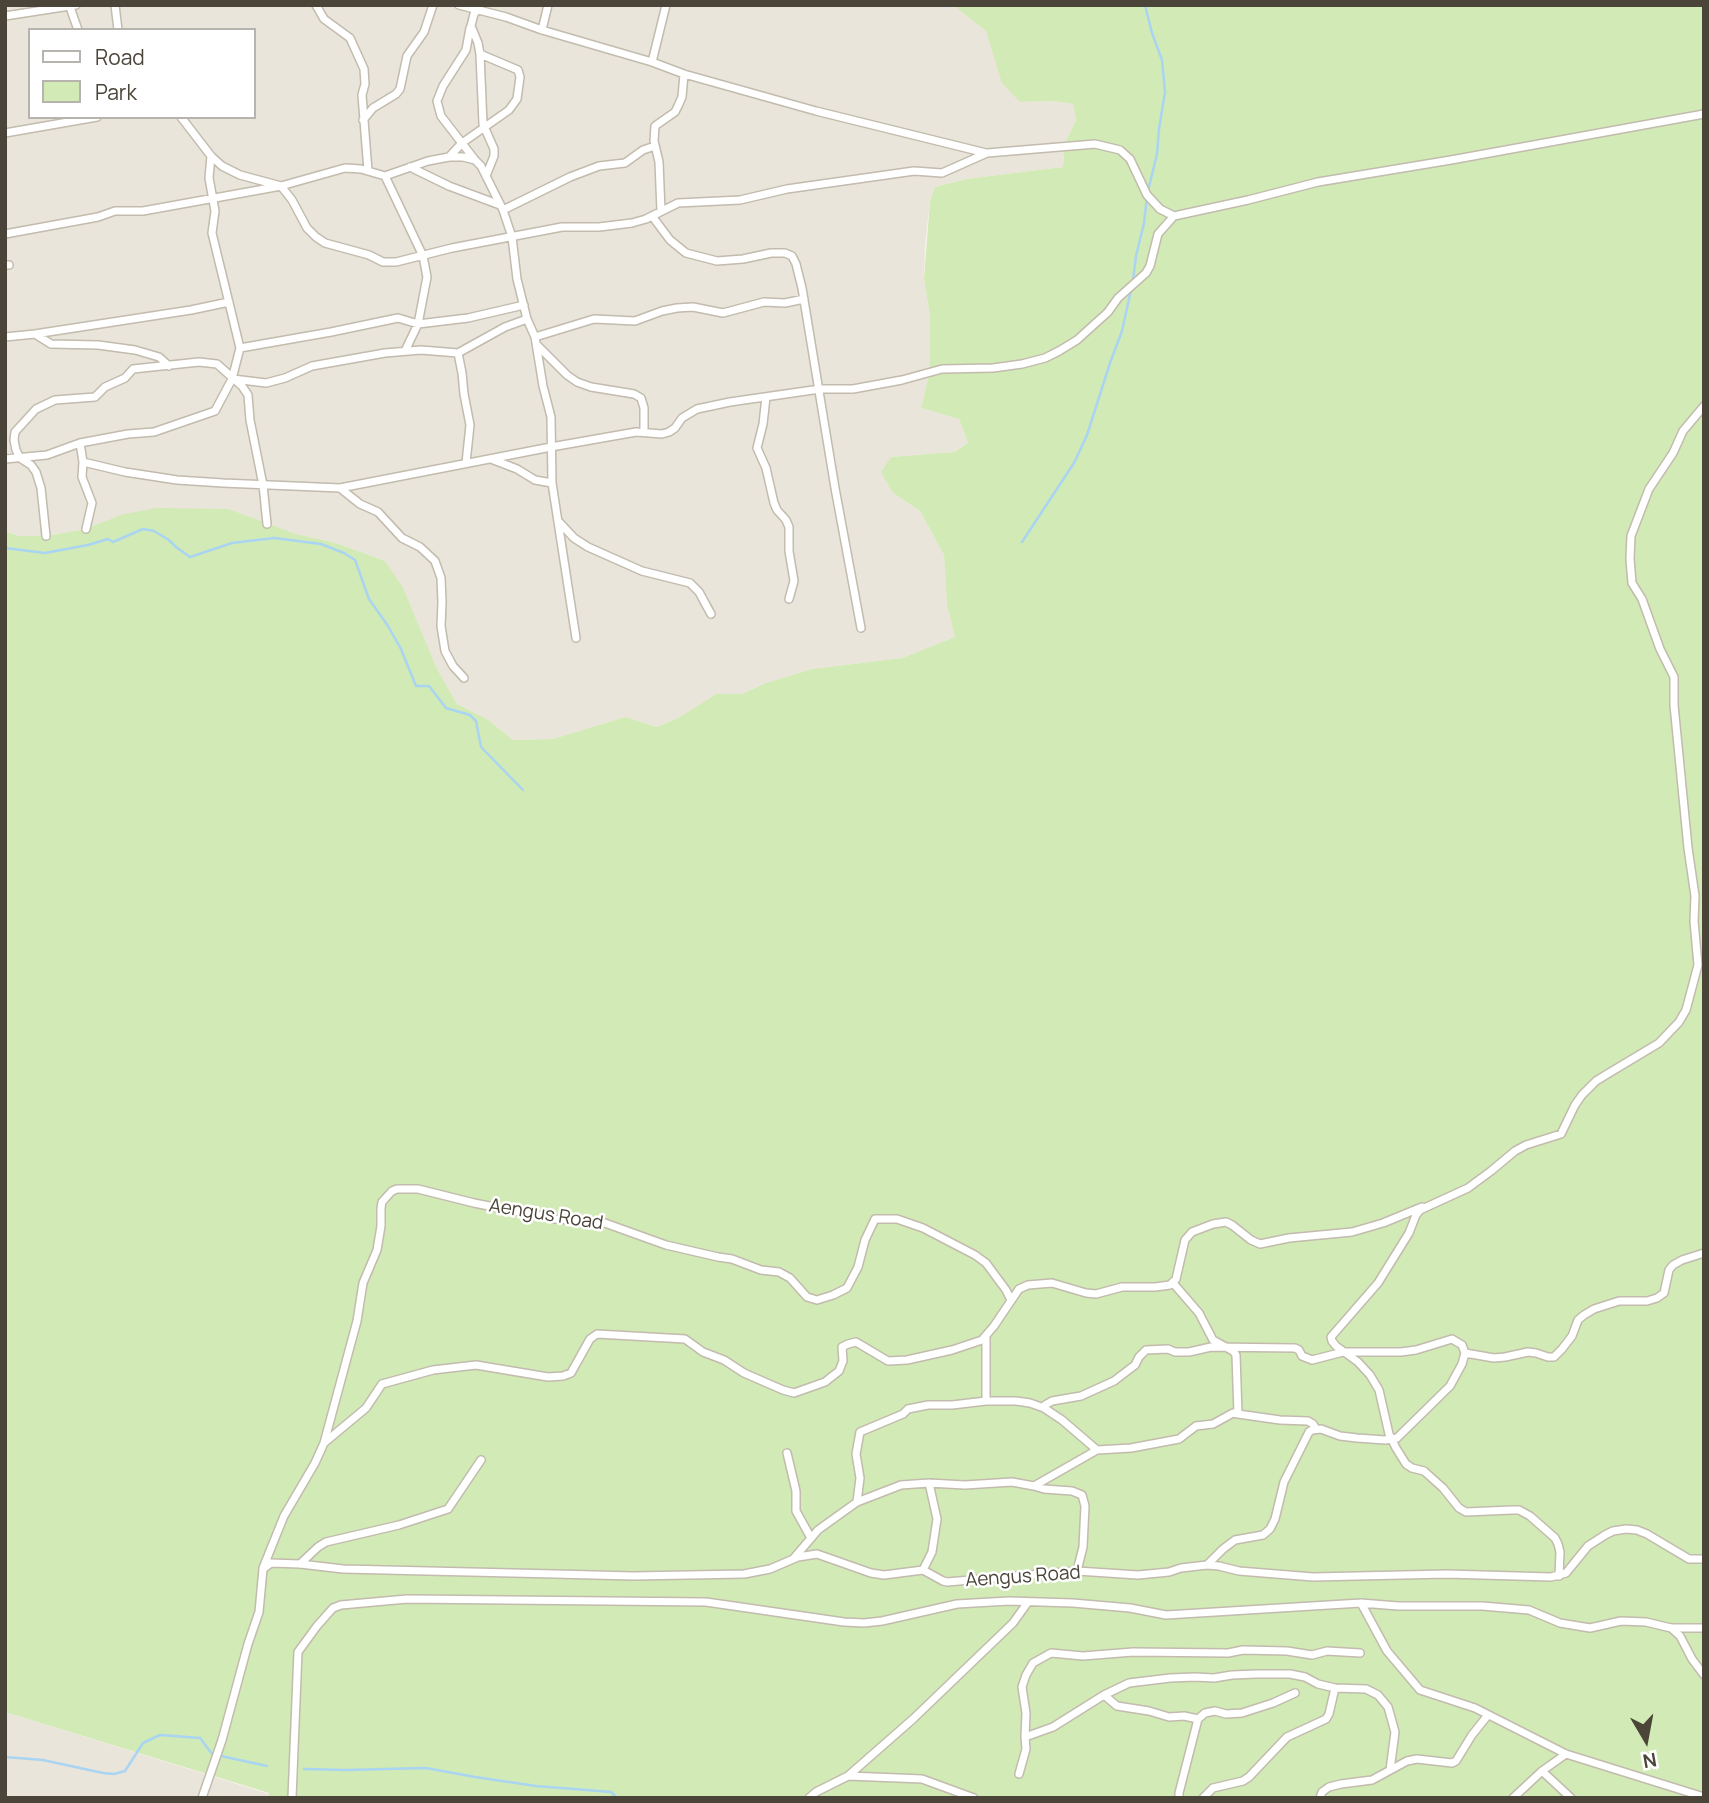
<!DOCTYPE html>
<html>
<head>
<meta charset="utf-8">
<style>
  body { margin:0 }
  #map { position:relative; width:1709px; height:1803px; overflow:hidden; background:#f6f3ec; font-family:Manrope,sans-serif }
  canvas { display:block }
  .frame { position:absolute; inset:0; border:7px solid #4b4439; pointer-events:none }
  .legend { position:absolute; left:28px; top:28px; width:228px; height:91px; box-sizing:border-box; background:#fff; border:2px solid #b7b4b0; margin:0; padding:9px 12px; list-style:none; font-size:21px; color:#4b4439 }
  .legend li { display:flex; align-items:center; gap:14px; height:35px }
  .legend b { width:35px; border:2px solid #b7b4b0 }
  .north { position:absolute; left:1611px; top:1705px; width:70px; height:70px; -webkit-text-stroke:5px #fff; paint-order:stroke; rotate:170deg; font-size:19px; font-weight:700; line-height:28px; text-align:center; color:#4b4439 }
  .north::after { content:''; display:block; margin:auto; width:24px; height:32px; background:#4b4439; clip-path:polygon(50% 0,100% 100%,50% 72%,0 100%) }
</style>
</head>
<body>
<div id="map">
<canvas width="1709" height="1803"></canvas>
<div class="frame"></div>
<ul class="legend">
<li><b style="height:9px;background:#fff"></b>Road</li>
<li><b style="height:19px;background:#d2eab5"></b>Park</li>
</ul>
<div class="north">N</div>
</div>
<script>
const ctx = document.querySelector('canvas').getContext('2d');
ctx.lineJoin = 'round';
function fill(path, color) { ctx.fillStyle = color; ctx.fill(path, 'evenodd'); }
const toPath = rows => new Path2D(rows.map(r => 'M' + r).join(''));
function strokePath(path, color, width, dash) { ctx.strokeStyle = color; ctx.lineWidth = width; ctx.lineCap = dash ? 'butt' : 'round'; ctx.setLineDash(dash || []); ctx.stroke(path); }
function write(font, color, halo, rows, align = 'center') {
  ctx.font = font + ' Manrope,sans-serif'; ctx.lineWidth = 5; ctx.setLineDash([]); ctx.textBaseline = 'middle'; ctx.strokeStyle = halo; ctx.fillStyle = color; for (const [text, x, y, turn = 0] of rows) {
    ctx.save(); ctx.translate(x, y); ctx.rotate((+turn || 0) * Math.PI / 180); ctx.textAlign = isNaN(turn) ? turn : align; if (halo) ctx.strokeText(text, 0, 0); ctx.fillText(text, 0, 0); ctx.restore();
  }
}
fill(toPath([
  [5,5,953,5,986,31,995,55,1020,102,1054,101,1073,104,1076,120,1065,143,1063,167,966,179,935,187,930,201,925,244,924,279,930,316,930,371,921,408,959,419,968,443,954,452,891,457,893,493,920,511,944,555,947,605,955,637,902,658,812,669,766,683,742,694,716,694,678,718,657,727,625,717,553,739,513,740,487,719,457,704,436,667,385,561,336,543,296,534,267,524,120,515,86,529,46,536,19,536,5,531],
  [30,30,254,30,254,117,30,117],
  [5,1712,269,1794,269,1798,5,1798]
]), '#eae5da');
fill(toPath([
  [953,5,1704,5,1704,1798,269,1798,269,1793,5,1712,5,531,19,536,46,536,86,529,120,515,156,508,228,509,296,534,336,543,385,561,403,588,436,667,457,704,487,719,513,740,553,739,625,717,657,727,678,718,716,694,742,694,766,683,812,669,902,658,955,637,947,605,944,555,920,511,893,493,881,472,891,457,954,452,968,443,959,419,921,408,930,371,930,316,924,279,930,201,935,187,966,179,1063,167,1065,143,1076,120,1073,104,1054,101,1020,102,1002,83,986,31]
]), '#d2eab5');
strokePath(toPath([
  [1145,5,1152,33,1162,60,1165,92,1159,129,1157,154,1148,191],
  [1133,280,1136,256,1144,223,1147,197],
  [1022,542,1074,463,1087,435,1110,363,1122,331,1131,290],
  [5,548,45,553,88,545,108,539,113,542,143,529,154,531,169,540,176,547,190,557,232,543,274,538,321,544,344,553,355,560,369,599,388,626,401,649,416,686,429,686,446,708,470,715,476,721,481,747,523,790],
  [5,1757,43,1760,103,1773,114,1774,125,1771,143,1743,160,1735,200,1738,212,1754,267,1766],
  [304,1769,346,1770,426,1768,475,1777,536,1786,611,1792,617,1798]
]), '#a9d4f2', 2.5);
const street = toPath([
  [115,5,118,30],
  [316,5,324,19,350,38,364,69,365,84,362,95,368,171],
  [459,5,506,17,542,30,652,62,684,74,816,111,986,153],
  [70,7,78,30],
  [479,8,474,14,471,26,478,43,480,54,483,124,494,149,494,156,486,176],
  [5,16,76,5],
  [470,28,466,50,443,86,437,101,441,116,475,160],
  [542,30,548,5],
  [652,62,666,5],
  [181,117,211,156,222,166,240,175,281,186,292,200,307,228,316,237,325,243,369,255,383,262,396,262,452,248,562,227,599,227,632,223,646,219,678,203,740,200,787,189,914,171,942,173,987,153,1095,144,1120,150,1130,159,1147,195,1160,209,1174,216,1248,200,1318,182,1451,160,1704,114],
  [363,120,373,108,396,94,400,89,407,56,424,32,433,5],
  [5,133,97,117],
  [449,157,462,143,509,110,517,99,520,77,518,70,480,54],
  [410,167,449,186,500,205],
  [385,176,423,256,427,277,418,324,405,351],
  [503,210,570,177,599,166,625,163,643,150,655,146],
  [661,211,659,162,654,141,655,126,675,112,678,106,682,97,684,74],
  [652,216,670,240,686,253,717,261,743,259,771,253,785,253,792,256,796,264,802,288,835,488,861,628],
  [5,234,98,217,115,211,143,211,281,186,345,168,361,169,385,176,428,161,449,157,463,157,475,160,481,166,503,210,512,237,517,279,527,319,535,337,543,386,551,417,552,483,576,638],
  [5,265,9,265],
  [35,334,191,310,229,302],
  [5,337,35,334,51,344,98,345,135,350,159,357,169,366],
  [535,337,594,319,635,321,662,311,677,308,693,307,723,313,764,302,785,303,804,299],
  [537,345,567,375,577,382,591,387,634,394,641,398,644,408,644,432],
  [240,348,331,332,398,318,418,324,468,318,524,305],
  [458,353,505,327,527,319],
  [233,379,266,383,285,378,312,366,385,353,421,350,458,353,462,373,464,394,470,425,466,463],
  [766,397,763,424,757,448,766,468,774,503,777,510,786,520,789,527,789,551,794,581,789,599],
  [80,443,83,462,125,472,177,480,223,483,340,488,551,447,636,432,662,434,669,432,675,428,682,418,697,409,730,402,820,389,853,389,902,380,942,369,993,368,1022,364,1045,358,1059,351,1077,340,1108,312,1118,298,1146,273,1150,266,1158,234,1174,216],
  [5,459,47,455,80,443,128,434,154,432,215,411,232,379,240,348,212,233,215,211,209,178,211,156],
  [491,459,517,469,535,480,552,483],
  [83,462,82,477,92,503,86,529],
  [340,488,360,504,378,512,402,538,420,547,435,561,441,578,442,602,441,626,445,651,453,666,464,678],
  [559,522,574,538,588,547,642,571,690,583,699,592,711,614],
  [46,536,41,488,36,472,31,465,20,458,16,450,14,440,15,432,36,409,55,400,95,397,105,387,125,378,133,369,199,362,217,364,242,386,248,395,250,420,263,485,267,524],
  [1173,1283,1199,1313,1213,1340,1233,1351,1236,1355,1238,1414,1280,1420,1308,1421,1313,1424,1316,1429],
  [1465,1353,1494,1358,1505,1357,1528,1352,1536,1353,1548,1357,1554,1357,1562,1349,1572,1336,1578,1320,1584,1315,1594,1309,1619,1301,1647,1301,1657,1298,1664,1293,1669,1270,1673,1265,1682,1260,1704,1253],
  [986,1401,986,1336],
  [1044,1408,1062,1420,1097,1450],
  [324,1443,366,1408,382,1384,433,1370,476,1365,548,1377,563,1376,571,1373,590,1339,597,1334,685,1339,703,1352,724,1360,744,1373,783,1390,794,1393,825,1382,839,1371,843,1361,842,1347,848,1344,856,1342,888,1361,907,1360,952,1350,982,1340,994,1326,1019,1289,1028,1285,1052,1283,1086,1293,1096,1294,1122,1287,1155,1287,1170,1285,1176,1279,1185,1240,1192,1232,1213,1224,1226,1222,1232,1225,1251,1240,1260,1244,1289,1238,1352,1232,1383,1223,1422,1207],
  [787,1453,796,1491,796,1511,811,1538],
  [857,1502,901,1485,929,1483,965,1485,1012,1482,1034,1486],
  [794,1558,818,1530,857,1502,860,1478,856,1454,860,1432,903,1414,908,1409,928,1405,952,1405,986,1401,1016,1401,1030,1403,1044,1408,1045,1405,1052,1401,1081,1396,1114,1381,1135,1365,1139,1357,1146,1350,1168,1349,1175,1352,1189,1352,1211,1347,1295,1348,1299,1350,1302,1356,1312,1360,1343,1352,1401,1352,1416,1350,1452,1339,1462,1345,1465,1353,1462,1364,1450,1386,1397,1438,1385,1440,1357,1438,1340,1436,1321,1429,1312,1430,1309,1432,1284,1482,1275,1519,1270,1529,1263,1535,1235,1540,1223,1549,1207,1565],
  [300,1564,318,1547,326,1542,399,1525,448,1509,481,1460],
  [263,1568,284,1516,315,1463,324,1443,357,1321,363,1283,377,1250,381,1226,381,1208,382,1202,392,1191,397,1189,418,1189,474,1203,555,1219,602,1222,666,1245,718,1257,732,1259,761,1270,779,1272,790,1278,807,1297,817,1300,833,1295,847,1288,858,1267,865,1240,875,1219,897,1219,923,1228,975,1255,986,1263,1006,1290,1011,1300],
  [923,1570,932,1552,937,1519,929,1483],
  [1077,1571,1083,1547,1085,1506,1082,1495,1072,1491,1044,1489,1034,1486,1097,1450,1131,1448,1179,1439,1196,1426,1213,1424,1233,1413,1238,1414],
  [1559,1576,1560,1552,1558,1544,1555,1538,1530,1516,1519,1510,1512,1510,1466,1512,1459,1508,1443,1488,1424,1471,1412,1468,1406,1464,1396,1448,1389,1434,1379,1390,1370,1375,1358,1362,1336,1346,1332,1341,1331,1337,1378,1283,1409,1233,1416,1215,1420,1210,1468,1188,1491,1171,1515,1151,1526,1145,1561,1134,1575,1105,1582,1095,1596,1081,1609,1073,1659,1043,1679,1022,1686,1010,1698,965,1694,921,1695,896,1688,848,1674,705,1674,677,1660,649,1642,599,1632,583,1630,559,1631,536,1649,489,1673,453,1683,431,1704,406],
  [1361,1603,1387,1651,1420,1690,1475,1708,1566,1754,1704,1797],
  [1671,1628,1680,1636,1692,1659,1704,1675],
  [1104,1695,1117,1706,1149,1711,1169,1717,1184,1716,1198,1719],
  [1025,1737,1026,1713,1022,1687,1026,1675,1033,1663,1051,1653,1083,1656,1133,1652,1228,1653,1243,1650,1287,1651,1312,1655,1327,1651,1360,1653],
  [1542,1771,1571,1798],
  [1019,1774,1026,1749,1025,1737,1053,1727,1104,1695,1129,1683,1170,1678,1195,1677,1214,1678,1232,1675,1256,1674,1290,1674,1305,1677,1318,1684,1335,1688,1366,1689,1378,1695,1388,1707,1395,1732,1390,1770],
  [849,1776,922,1779,974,1798],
  [202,1798,222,1740,248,1644,259,1612,263,1569,271,1563,300,1564,343,1569,555,1574,633,1576,744,1574,770,1569,798,1557,817,1554,871,1573,884,1575,923,1570,943,1581,947,1582,1077,1571,1138,1575,1169,1572,1181,1568,1207,1565,1219,1566,1239,1571,1313,1577,1447,1574,1551,1577,1566,1573,1588,1546,1605,1535,1613,1531,1626,1529,1637,1530,1647,1534,1689,1559,1704,1559],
  [292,1798,298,1652,317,1626,333,1608,341,1605,407,1599,706,1602,844,1622,864,1623,882,1621,957,1604,1009,1601,1073,1603,1130,1608,1166,1615,1361,1603,1398,1606,1482,1606,1529,1610,1560,1623,1590,1628,1621,1621,1646,1622,1671,1628,1704,1628],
  [809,1798,816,1792,848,1776,913,1719,1013,1623,1028,1602],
  [1179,1798,1179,1793,1198,1719,1205,1713,1215,1711,1226,1714,1242,1713,1273,1703,1295,1693],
  [1203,1798,1213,1788,1243,1781,1249,1777,1287,1737,1326,1719,1329,1714,1335,1688],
  [1320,1798,1322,1792,1329,1787,1341,1784,1372,1780,1407,1761,1417,1759,1452,1763,1456,1761,1472,1735,1488,1715],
  [1513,1798,1542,1771,1566,1754]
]);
strokePath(street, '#c2bbae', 10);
strokePath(street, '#fff', 7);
write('19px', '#4b4439', '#fff', [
  ["Aengus Road",546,1215,9],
  ["Aengus Road",1023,1577,-4]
]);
</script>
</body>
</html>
